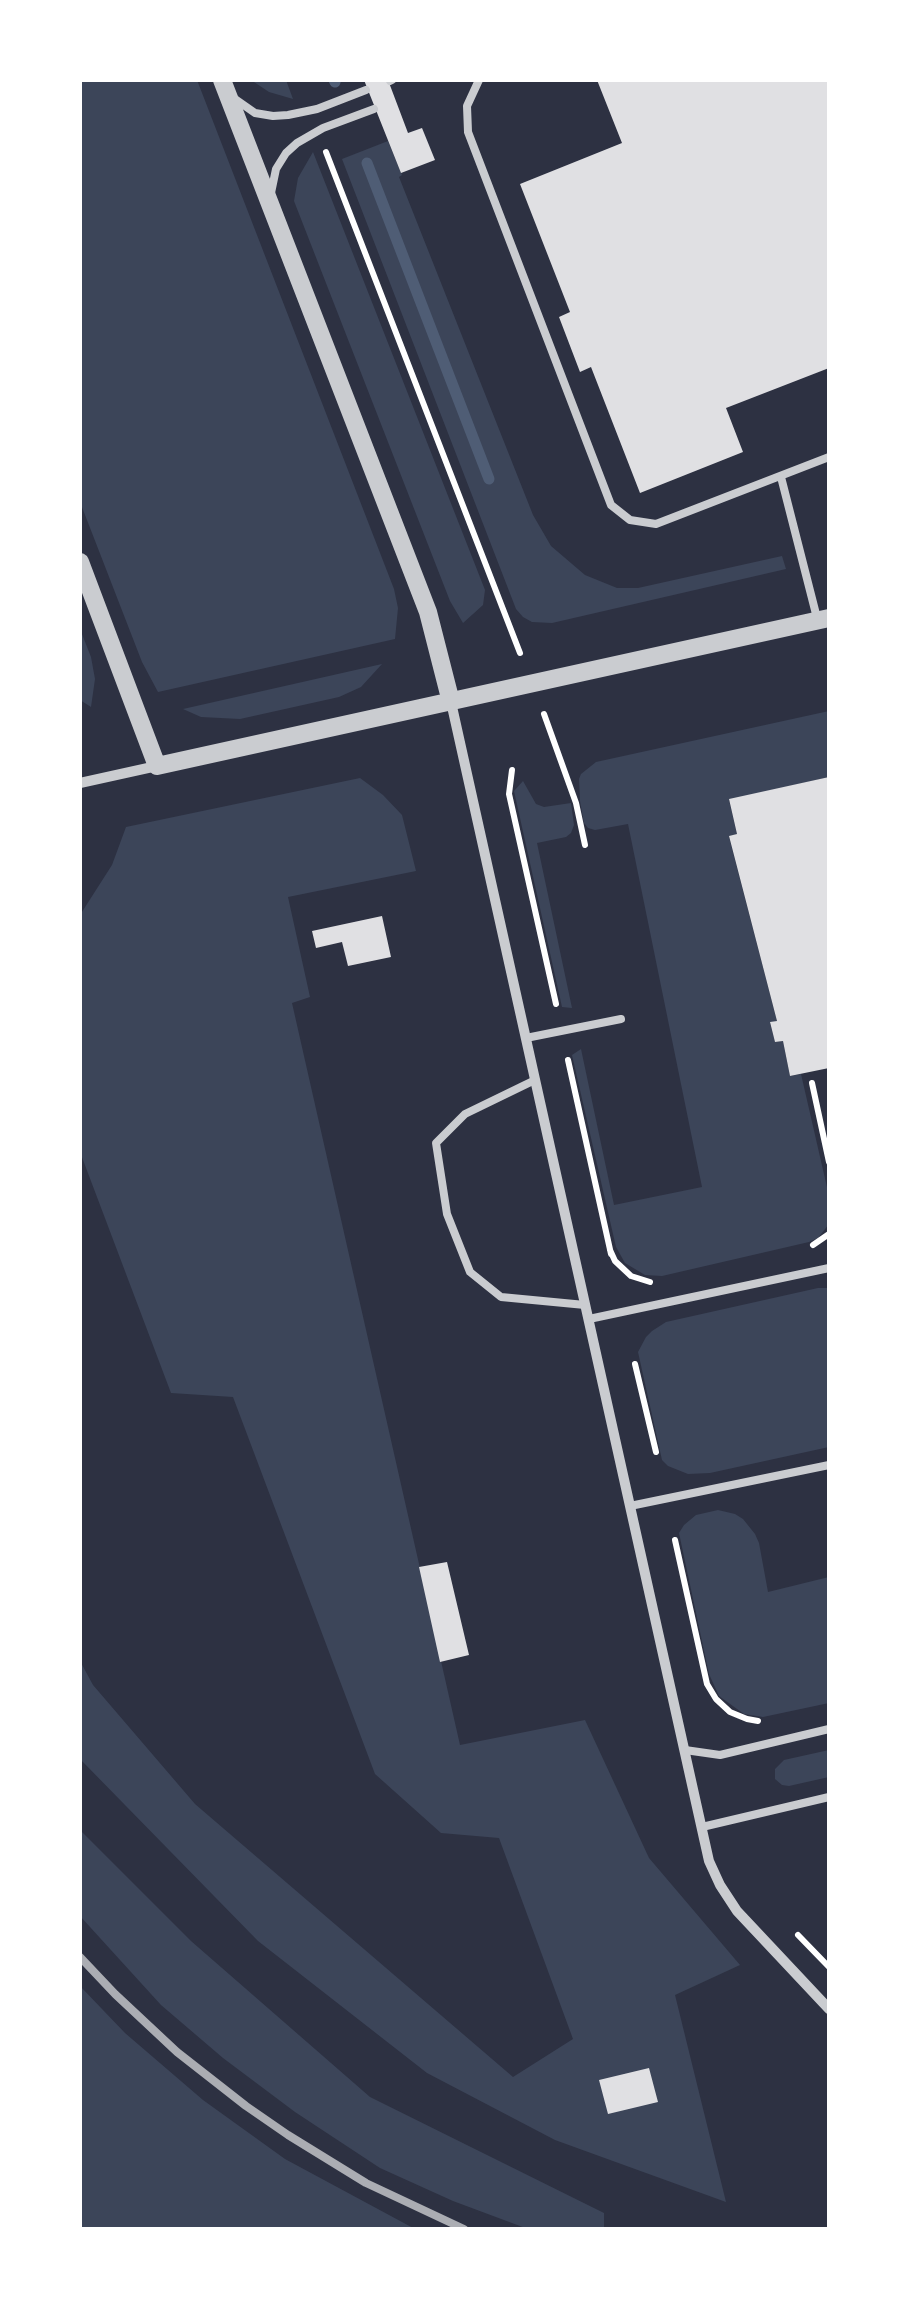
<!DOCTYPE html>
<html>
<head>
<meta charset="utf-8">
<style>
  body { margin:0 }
  #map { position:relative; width:909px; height:2309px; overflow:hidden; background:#2d3142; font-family:Arial,sans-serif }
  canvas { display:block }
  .frame { position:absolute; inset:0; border:82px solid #fff; pointer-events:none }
</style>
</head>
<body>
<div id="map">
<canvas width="909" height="2309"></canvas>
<div class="frame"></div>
</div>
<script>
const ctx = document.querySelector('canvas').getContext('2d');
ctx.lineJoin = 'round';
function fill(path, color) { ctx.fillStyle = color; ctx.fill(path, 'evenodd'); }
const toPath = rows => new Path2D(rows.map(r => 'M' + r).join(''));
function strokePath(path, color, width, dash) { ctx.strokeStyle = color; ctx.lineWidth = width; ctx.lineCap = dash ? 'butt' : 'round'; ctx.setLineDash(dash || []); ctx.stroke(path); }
fill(toPath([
  [80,80,197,80,394,589,398,608,395,639,158,692,142,662,80,502],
  [251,80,286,80,293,99,269,92],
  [388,141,402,175,399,177,533,515,551,546,585,575,617,588,638,588,782,556,786,569,552,623,532,622,523,617,516,609,342,159],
  [313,152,485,590,483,605,463,623,450,601,294,201,298,178],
  [80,629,91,657,95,679,91,707,80,700],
  [382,664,361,687,339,697,240,719,201,717,183,709],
  [829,711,829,777,729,800,737,834,729,837,777,1021,770,1023,775,1042,783,1041,790,1076,801,1074,829,1196,829,1224,818,1238,809,1242,662,1276,645,1275,625,1263,616,1247,572,1055,581,1049,614,1205,702,1187,628,824,595,830,588,828,584,823,580,801,579,779,581,774,596,762],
  [360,778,383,795,402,815,416,871,288,897,310,997,292,1003,460,1745,585,1720,649,1858,740,1965,675,1995,726,2202,555,2140,427,2073,258,1941,80,1759,80,1661,93,1685,195,1804,513,2077,573,2039,499,1838,441,1833,375,1774,233,1397,171,1393,80,1152,80,915,112,865,126,827],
  [523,781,536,804,544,807,571,803,574,825,571,833,566,837,537,843,572,1008,562,1007,514,791],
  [818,1288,829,1288,829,1447,710,1473,688,1474,668,1466,662,1460,638,1352,646,1337,652,1331,666,1322],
  [718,1510,735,1514,743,1519,755,1534,759,1543,768,1592,829,1577,829,1703,763,1717,744,1714,719,1696,709,1674,679,1533,684,1525,696,1515],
  [829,1750,829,1777,789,1786,782,1785,775,1779,775,1769,784,1760],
  [80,1830,191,1941,370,2097,604,2213,604,2229,528,2229,453,2201,380,2168,295,2112,223,2058,161,2005,80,1916],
  [80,1986,125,2033,203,2100,285,2159,415,2229,80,2229]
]), '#3c4559');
strokePath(toPath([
  [334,80,335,82],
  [367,163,489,479]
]), '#4f5d75', 11);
fill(toPath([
  [364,80,388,80,408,133,422,128,435,160,401,173],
  [597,80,829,80,829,368,726,408,743,452,640,493,591,367,580,372,559,317,570,312,520,184,622,143],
  [829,777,829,1068,790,1076,783,1041,775,1042,770,1022,777,1021,729,836,737,834,729,799],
  [382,916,391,957,348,966,342,942,316,948,312,931],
  [447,1562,469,1655,440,1662,419,1567],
  [649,2068,658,2102,608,2114,599,2080]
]), '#e0e0e3');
strokePath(toPath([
  [326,152,520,653],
  [544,714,576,803,585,845],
  [512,770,509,794,556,1004],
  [568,1060,611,1254],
  [812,1083,829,1162],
  [813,1245,829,1234],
  [610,1250,615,1261,631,1276,650,1282],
  [635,1364,656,1452],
  [675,1540,707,1684,716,1699,730,1712,747,1719,758,1721],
  [798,1935,829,1967]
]), '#fff', 6);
strokePath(toPath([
  [479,80,467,106,468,132,611,505,630,520,656,524,829,457],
  [390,81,392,80],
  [235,99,255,113,273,116,288,115,317,109,366,90],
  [271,193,276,169,286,153,297,143,323,128,374,109],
  [781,477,817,618],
  [526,1038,621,1019],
  [535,1080,465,1114,436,1143,447,1214,470,1272,501,1297,585,1305],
  [589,1319,829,1268],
  [630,1506,829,1465],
  [685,1750,720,1755,829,1729],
  [702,1827,829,1797]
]), '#caccd0', 8);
strokePath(toPath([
  [451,702,709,1861,720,1885,737,1911,829,2009],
  [80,783,157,766]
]), '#caccd0', 10);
strokePath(toPath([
  [222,80,428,612,451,702],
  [80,562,157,766,829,618]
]), '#caccd0', 18);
strokePath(toPath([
  [80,1957,115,1994,177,2052,246,2106,288,2135,366,2183,464,2229]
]), '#abadb3', 8);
</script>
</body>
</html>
